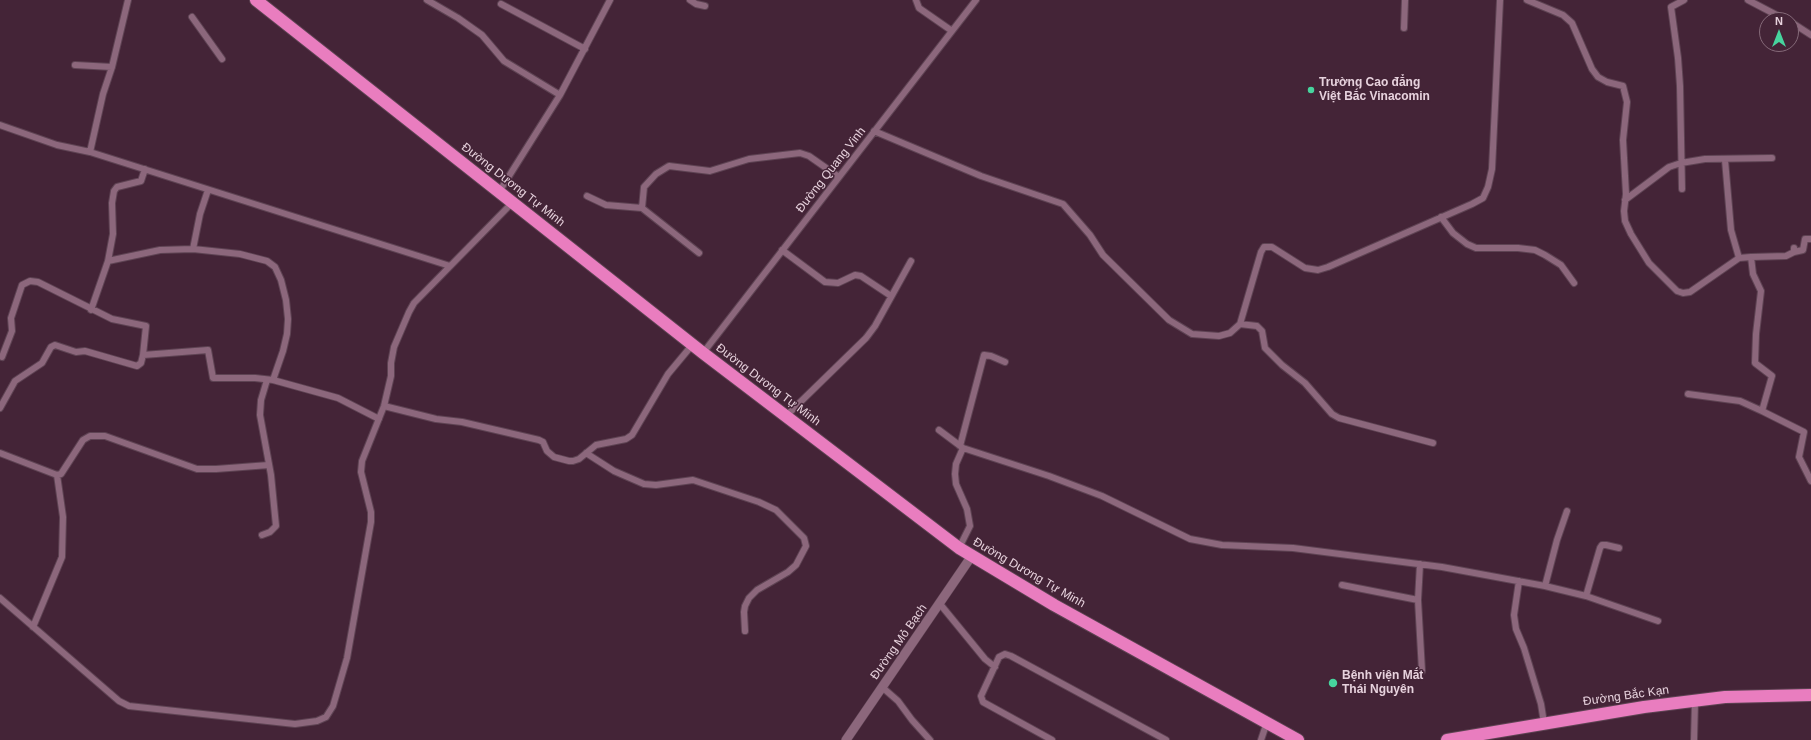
<!DOCTYPE html>
<html>
<head>
<meta charset="utf-8">
<style>
  body { margin:0 }
  #map { position:relative; width:1811px; height:740px; overflow:hidden; background:#442437; font-family:Helvetica,sans-serif }
  canvas { display:block }
  .north { position:absolute; left:1759px; top:12px; width:40px; height:40px; box-sizing:border-box; background:#442437; border:1px solid #856a79; border-radius:50%; rotate:0deg; font-size:11px; font-weight:700; line-height:16px; text-align:center; color:#e7d2dd }
  .north::after { content:''; display:block; margin:auto; width:14px; height:18px; background:#47d49e; clip-path:polygon(50% 0,100% 100%,50% 72%,0 100%) }
</style>
</head>
<body>
<div id="map">
<canvas width="1811" height="740"></canvas>
<div class="north">N</div>
</div>
<script>
const ctx = document.querySelector('canvas').getContext('2d');
ctx.lineJoin = 'round';
const toPath = rows => new Path2D(rows.map(r => 'M' + r).join(''));
function strokePath(path, color, width, dash) { ctx.strokeStyle = color; ctx.lineWidth = width; ctx.lineCap = dash ? 'butt' : 'round'; ctx.setLineDash(dash || []); ctx.stroke(path); }
function write(font, color, halo, rows, align = 'center') {
  ctx.font = font + ' Helvetica,sans-serif'; ctx.lineWidth = 3; ctx.setLineDash([]); ctx.textBaseline = 'middle'; ctx.strokeStyle = halo; ctx.fillStyle = color; for (const [text, x, y, turn = 0] of rows) {
    ctx.save(); ctx.translate(x, y); ctx.rotate((+turn || 0) * Math.PI / 180); ctx.textAlign = isNaN(turn) ? turn : align; if (halo) ctx.strokeText(text, 0, 0); ctx.fillText(text, 0, 0); ctx.restore();
  }
}
const street = toPath([
  [427,0,458,18,482,35,504,61,560,95],
  [690,0,696,4,705,6],
  [916,0,919,8,952,31],
  [1527,0,1563,15,1572,23,1592,69,1598,77,1607,82,1623,86,1627,102,1623,140,1626,194,1624,211,1625,221,1631,234,1649,263,1677,291,1683,293,1690,292,1739,258,1751,257,1753,274,1761,291,1756,334,1755,363,1772,376,1762,411,1740,401,1688,394],
  [1748,0,1786,20],
  [501,4,585,49],
  [192,17,222,59],
  [1791,22,1811,35],
  [1404,28,1405,0],
  [75,65,112,67],
  [0,125,57,145,90,152,450,266],
  [874,131,981,176,1063,204,1090,235,1103,255,1169,320,1192,334,1219,336,1230,333,1240,324,1261,252,1264,247,1272,247,1305,268,1318,270,1328,267,1472,204,1483,198,1488,187,1492,169,1500,0],
  [90,152,103,94,112,67,128,0],
  [1725,160,1731,230,1739,258],
  [1682,189,1680,86,1678,58,1671,7,1684,0],
  [499,192,560,95,610,0],
  [587,196,606,205,642,208,699,253],
  [1625,200,1669,167,1681,163,1705,159,1772,158],
  [642,208,644,187,656,174,669,166,710,171,749,159,800,153,809,156,839,177],
  [1441,217,1453,233,1467,244,1476,248,1518,248,1535,250,1545,255,1561,265,1574,283],
  [193,249,200,214,208,190],
  [782,250,825,282,838,283,855,275,861,276,891,296],
  [1794,252,1803,250,1805,239,1811,239],
  [1751,257,1786,256,1794,252,1794,248],
  [108,261,160,250,193,249,240,254,267,261,275,267,281,280,286,300,288,319,287,334,283,351,273,380],
  [91,310,108,261,113,234,112,203,114,191,117,187,141,181,145,169],
  [1240,324,1257,326,1262,331,1265,348,1282,365,1305,383,1332,414,1339,418,1433,443],
  [703,353,976,0],
  [2,357,12,331,11,318,22,285,30,281,38,282,112,319,146,326,143,355,208,350,213,378,255,378,273,380,338,398,379,419],
  [384,406,436,419,462,422,539,440,543,442,547,451,554,457,569,461,573,461,579,459,596,445,626,439,632,435,668,374,693,344],
  [0,408,15,381,42,363,51,347,55,345,76,352,85,351,137,366,141,363,143,355],
  [1762,411,1804,432,1799,457,1811,481],
  [786,416,866,338,875,326,911,261],
  [939,430,963,448,1049,476,1102,496,1190,539,1222,545,1293,548,1442,567,1545,586,1586,596,1658,621],
  [960,446,984,355,991,356,1005,362],
  [0,453,57,475,61,474,83,440,90,436,105,436,197,469,216,469,269,465],
  [586,453,614,471,644,484,656,485,693,480,759,502,776,510,804,538,806,546,796,565,788,572,757,590,749,598,745,606,744,612,745,631],
  [262,535,270,532,276,526,271,475,260,415,261,400,267,380],
  [959,548,970,526,967,509,956,484,955,474,956,464,963,448],
  [1420,564,1418,600,1422,671],
  [1519,581,1514,615,1516,629,1524,648,1541,704,1544,723],
  [1342,585,1418,600],
  [1545,586,1557,540,1567,511],
  [1586,596,1600,548,1602,545,1606,545,1619,548],
  [0,598,119,701,129,706,295,724,317,721,326,717,333,706,347,658,371,522,371,512,361,472,362,461,384,406,391,376,391,363,394,347,409,312,414,303,512,203],
  [940,604,985,659,995,667],
  [33,627,62,557,63,517,57,475],
  [882,687,898,701,912,720,930,740],
  [1052,740,983,702,981,696,999,657,1005,654,1011,656,1166,740],
  [1261,740,1267,722],
  [1694,740,1695,701]
]);
const secondary = toPath([
  [846,740,971,557]
]);
const highway = toPath([
  [256,0,703,353,959,548,1054,605,1298,740],
  [1447,740,1644,707,1725,697,1811,695]
]);
strokePath(street, '#5e4353', 8);
strokePath(secondary, '#5e4353', 10);
strokePath(highway, '#5e4353', 14);
strokePath(street, '#8c677c', 6);
strokePath(secondary, '#8c677c', 9);
strokePath(highway, '#e97dbf', 12);
for (const [x, y, r, color] of [
  [1311,90,4,"#47d49e"],
  [1333,683,5,"#47d49e"]
]) { const dot = new Path2D(); dot.arc(x, y, r, 0, 2 * Math.PI); ctx.fillStyle = color; ctx.fill(dot); strokePath(dot, '#442437', 1.5); }
write('bold 12px', '#e7d2dd', '#442437', [
  ["Trường Cao đẳng",1319,83],
  ["Việt Bắc Vinacomin",1319,97],
  ["Bệnh viện Mắt",1342,676],
  ["Thái Nguyên",1342,690]
], 'left');
write('12px', '#e7d2dd', '#442437', [
  ["Đường Quang Vinh",831,170,-52],
  ["Đường Dương Tự Minh",513,185,38],
  ["Đường Dương Tự Minh",768,385,37],
  ["Đường Dương Tự Minh",1029,573,30],
  ["Đường Mỏ Bạch",899,642,-55],
  ["Đường Bắc Kạn",1626,696,-8]
]);
</script>
</body>
</html>
